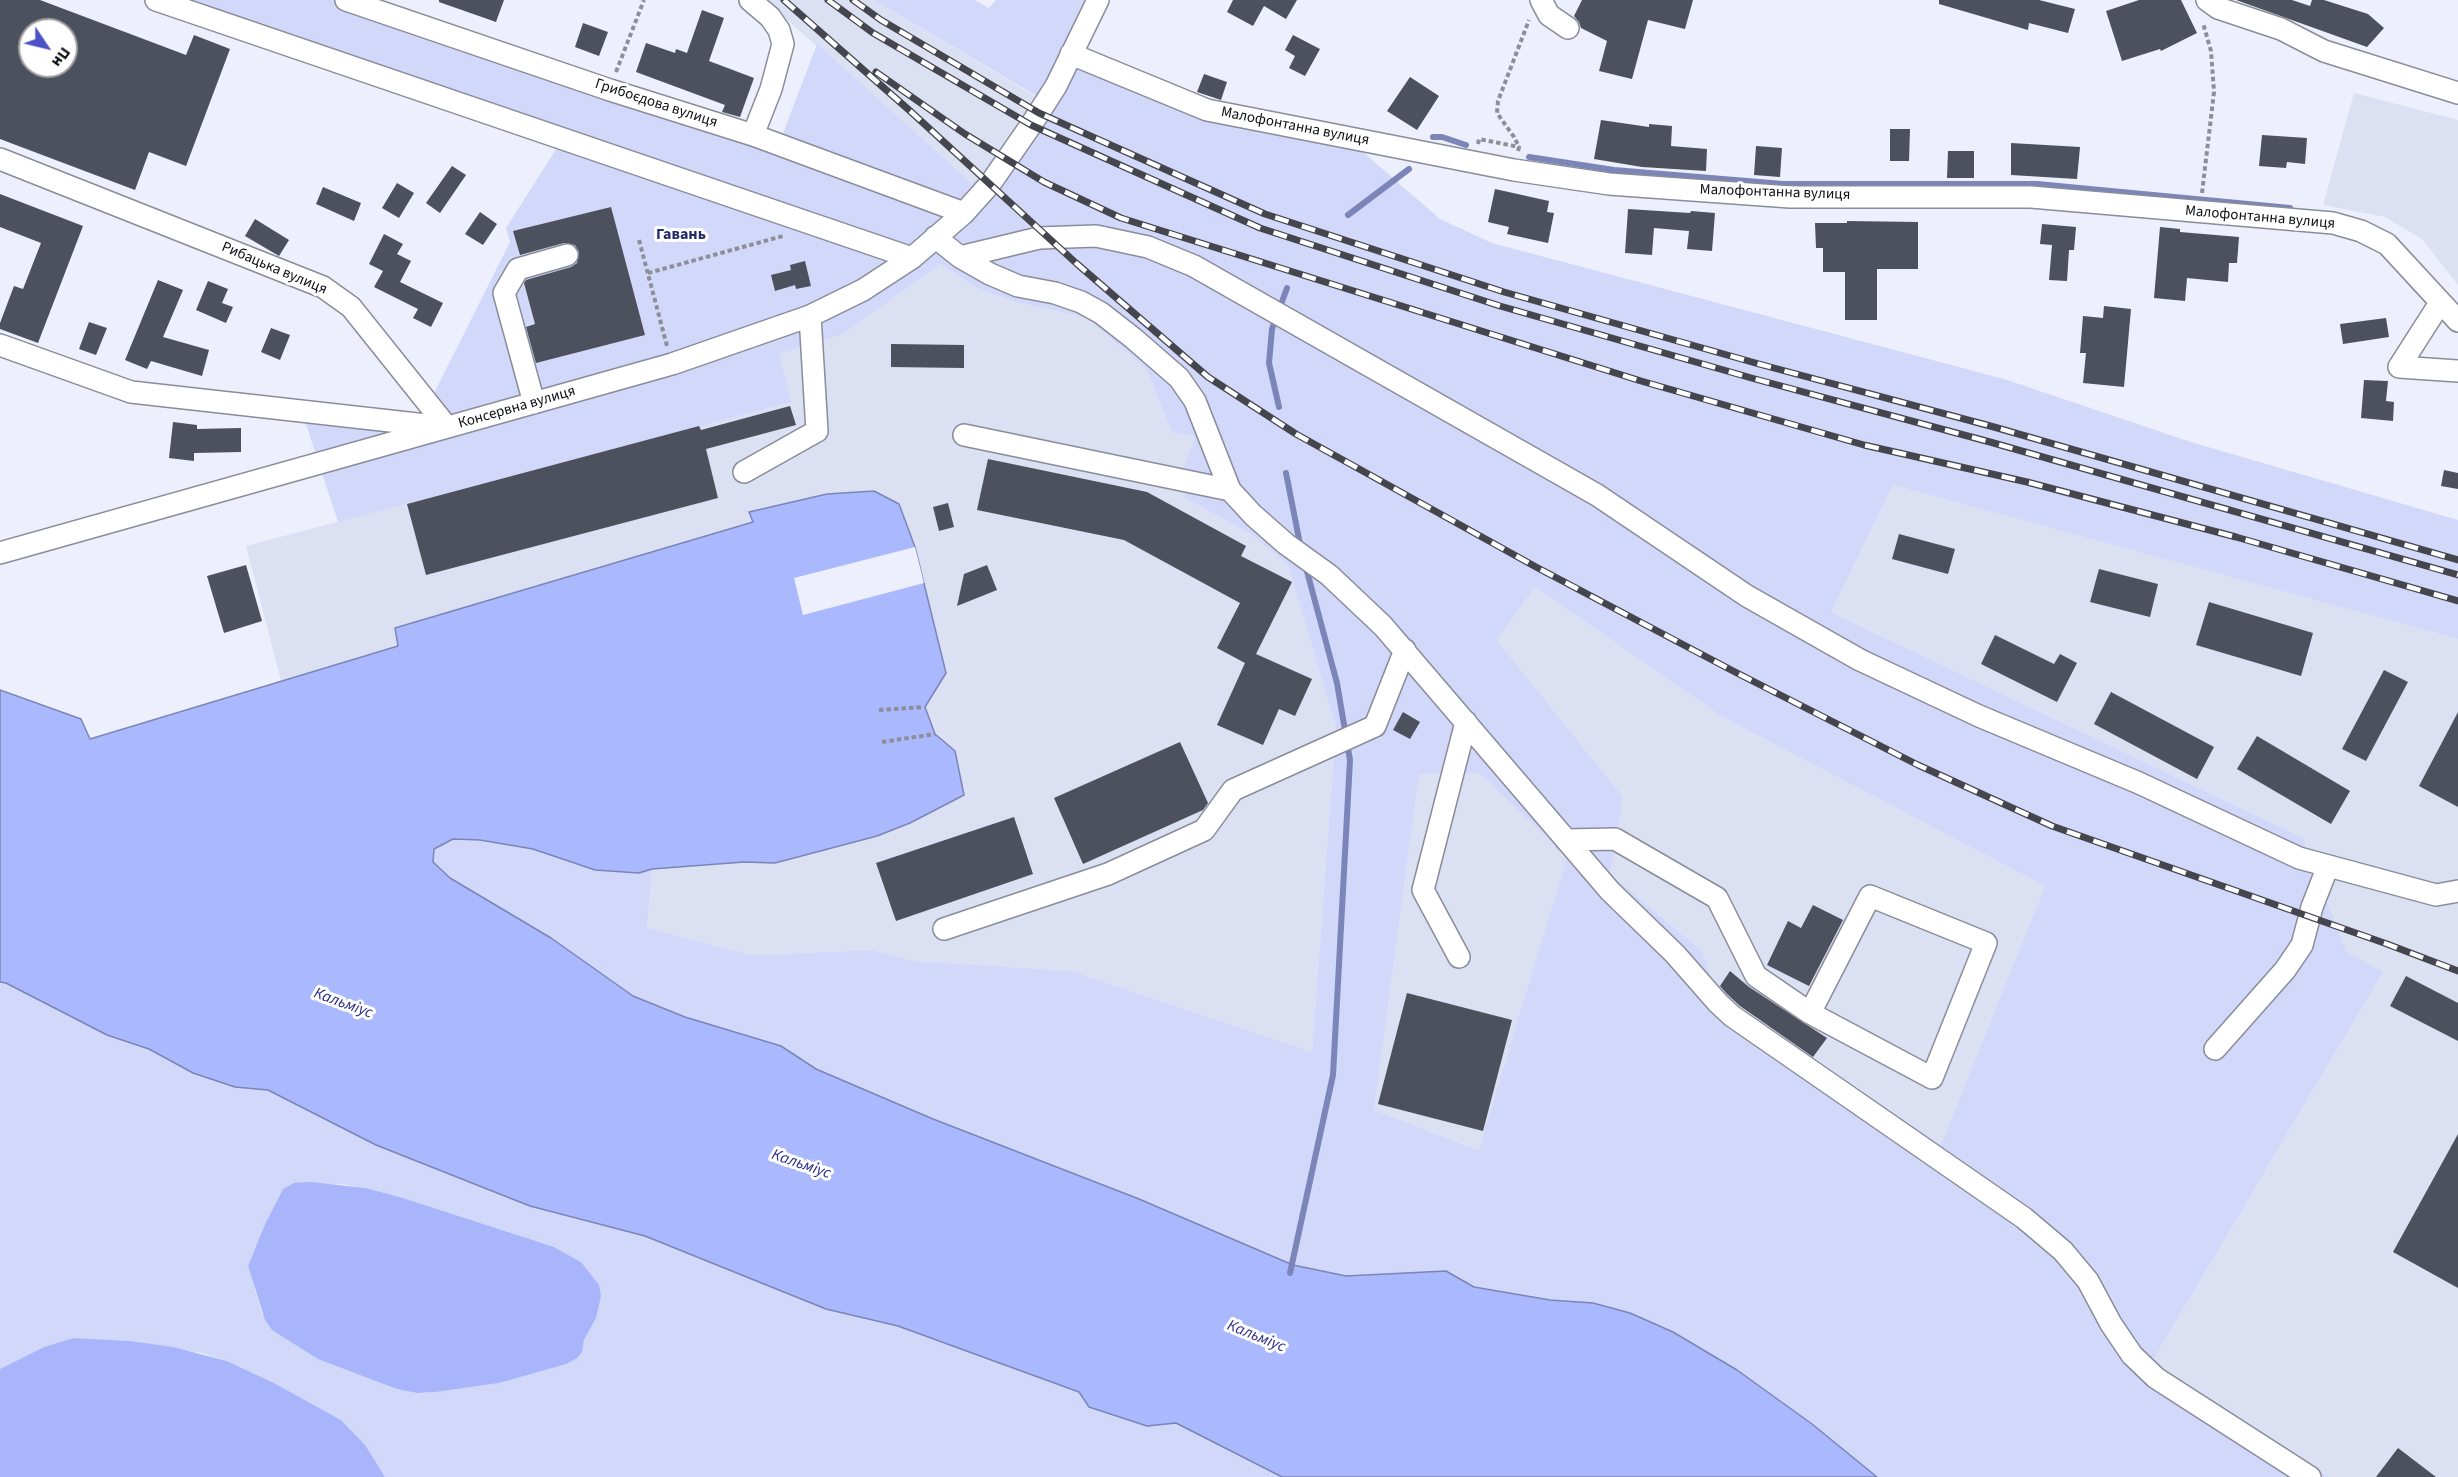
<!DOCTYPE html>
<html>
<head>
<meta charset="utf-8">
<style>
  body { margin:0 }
  #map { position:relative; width:2458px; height:1477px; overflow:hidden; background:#edf0fc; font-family:"Source Sans 3",sans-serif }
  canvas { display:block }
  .north { position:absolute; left:18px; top:18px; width:60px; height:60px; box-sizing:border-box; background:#fff; border:2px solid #9f9fa1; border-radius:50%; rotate:125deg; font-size:16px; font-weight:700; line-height:24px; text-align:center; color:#0e0f14 }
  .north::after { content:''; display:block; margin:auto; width:21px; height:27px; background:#4b52c7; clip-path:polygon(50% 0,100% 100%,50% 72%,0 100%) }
</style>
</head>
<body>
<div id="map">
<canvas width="2458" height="1477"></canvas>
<div class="north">Пн</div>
</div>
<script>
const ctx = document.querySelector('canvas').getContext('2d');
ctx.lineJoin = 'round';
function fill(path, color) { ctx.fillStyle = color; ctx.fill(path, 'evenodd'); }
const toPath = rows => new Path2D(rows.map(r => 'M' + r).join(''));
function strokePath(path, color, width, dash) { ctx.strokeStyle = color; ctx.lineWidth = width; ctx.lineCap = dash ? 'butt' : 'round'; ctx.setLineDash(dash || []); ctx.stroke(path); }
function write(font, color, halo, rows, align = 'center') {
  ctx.font = font + ' "Source Sans 3",sans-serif'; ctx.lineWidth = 6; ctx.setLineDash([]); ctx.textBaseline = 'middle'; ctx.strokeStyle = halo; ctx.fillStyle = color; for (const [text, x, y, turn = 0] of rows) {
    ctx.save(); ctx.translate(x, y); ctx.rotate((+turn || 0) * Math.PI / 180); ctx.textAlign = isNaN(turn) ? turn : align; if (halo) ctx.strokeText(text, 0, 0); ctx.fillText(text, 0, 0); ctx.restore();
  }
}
fill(toPath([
  [765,0,874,0,1040,99,972,185],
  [2354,93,2458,120,2458,285,2422,239,2385,217,2323,205],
  [941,264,977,288,1015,302,1085,317,1146,368,1172,433,1196,436,1196,473,1183,497,1251,534,1288,565,1336,727,1312,1052,1072,971,913,961,873,950,752,955,647,928,652,869,744,862,775,863,877,836,910,823,964,795,955,751,935,734,924,707,946,673,915,547,750,511,754,521,395,628,398,646,281,681,246,546,790,402,778,354,843,334],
  [1893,485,2458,639,2458,1477,2329,1477,2152,1362,2383,972,2346,953,2303,838,1831,612],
  [1535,587,1721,716,2045,886,1941,1145,1716,990,1702,951,1610,874,1622,797,1495,640],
  [1419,773,1481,773,1567,857,1480,1150,1374,1110]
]), '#dbe0f2');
fill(toPath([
  [168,0,339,0,947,212,904,250],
  [874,0,974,0,989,8,996,0,1093,0,1064,59,1357,147,1440,219,1492,243,2004,379,2191,442,2458,520,2458,639,1893,485,1831,612,2303,838,2346,952,2383,972,2152,1362,2329,1477,1877,1477,1812,1424,1737,1370,1673,1332,1630,1313,1593,1303,1550,1300,1474,1287,1446,1271,1346,1276,1293,1265,1139,1199,933,1119,816,1069,781,1046,685,1017,633,996,551,938,450,878,432,862,434,849,453,839,480,840,533,849,595,870,639,873,652,869,647,928,752,955,873,950,913,961,1072,971,1312,1052,1336,727,1288,565,1251,534,1183,497,1195,473,1184,467,1196,436,1172,433,1146,368,1085,317,1015,302,977,288,941,264,843,334,779,354,791,402,338,522,305,421,414,433,510,242,506,228,560,143,919,265,965,226,952,204,779,144,817,44,972,184,1040,98],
  [1535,587,1721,716,2045,886,1941,1145,1716,991,1702,951,1610,874,1623,797,1496,640],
  [1480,773,1567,857,1479,1150,1374,1110,1419,774],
  [0,982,6,983,107,1035,149,1049,193,1073,235,1087,268,1090,376,1145,451,1174,645,1236,826,1309,898,1326,1080,1392,1089,1407,1146,1426,1176,1423,1282,1477,385,1477,350,1429,341,1420,274,1383,227,1361,202,1353,130,1341,73,1338,44,1347,0,1369],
  [340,1184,366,1188,403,1198,528,1239,554,1247,581,1262,596,1318,584,1340,582,1352,499,1383,436,1392,417,1393,397,1389,369,1376,262,1314,248,1266,265,1224,283,1189]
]), '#d1d8fa');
fill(toPath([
  [310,1182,366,1188,403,1198,554,1247,581,1262,599,1285,601,1296,596,1318,584,1340,582,1352,577,1358,566,1364,499,1383,436,1392,417,1393,397,1389,318,1359,272,1330,265,1320,248,1266,265,1224,283,1189,294,1183],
  [73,1338,130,1341,173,1347,227,1361,274,1383,341,1420,365,1445,385,1477,0,1477,0,1369,44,1347]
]), '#a8b5fa');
const water = toPath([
  [874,491,899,504,915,547,946,673,925,707,935,734,955,751,964,795,910,823,877,836,775,863,744,862,652,869,639,873,595,870,533,849,480,840,453,839,434,849,433,862,450,878,551,938,633,996,685,1017,781,1046,816,1069,933,1119,1139,1199,1293,1265,1346,1276,1446,1271,1474,1287,1550,1300,1593,1303,1630,1313,1673,1332,1737,1370,1812,1424,1877,1477,1282,1477,1176,1423,1147,1426,1089,1407,1079,1392,898,1326,826,1309,645,1236,530,1206,376,1145,268,1090,235,1087,193,1073,149,1049,107,1035,6,983,0,982,0,690,81,719,90,739,398,646,395,628,753,522,749,512,827,494,874,491]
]);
fill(water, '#aab8fd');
strokePath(water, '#7b85b7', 1.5);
fill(toPath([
  [915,547,924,583,803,615,794,578]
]), '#edf0fc');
strokePath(toPath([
  [1433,137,1442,137,1466,145],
  [1529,157,1614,170,1783,184,2037,184,2290,208],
  [1348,215,1409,169],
  [1279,407,1269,363,1272,329,1287,288],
  [1286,473,1301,549],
  [1290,1273,1333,1075,1350,760,1337,683,1305,564]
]), '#7b85b7', 6);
fill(toPath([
  [0,0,40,0,186,55,194,35,230,49,186,166,149,152,135,190,0,139],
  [30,30,66,30,66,66,30,66],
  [439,0,504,0,496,22,439,2],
  [1233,0,1297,0,1286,19,1264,6,1253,26,1227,12],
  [1582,0,1693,0,1685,29,1648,20,1632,79,1599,71,1607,41,1581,28,1579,22,1574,16],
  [1939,0,2039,0,2075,9,2068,33,2029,23,2028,30,1939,4],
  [2139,0,2181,0,2197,33,2161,51,2160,49,2122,61,2106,11],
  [2236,0,2292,0,2310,6,2312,0,2324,0,2368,14,2384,28,2367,47],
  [702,10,724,18,709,61,754,78,740,117,722,112,725,105,636,72,646,43,675,53,676,49,687,53],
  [583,23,608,32,599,56,575,47],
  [1293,35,1320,49,1305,76,1289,68,1295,56,1285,50],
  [1204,74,1227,82,1221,100,1197,92],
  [1410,77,1439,96,1417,130,1387,111],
  [1601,120,1649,127,1649,124,1672,126,1671,146,1707,149,1706,171,1642,167,1594,159],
  [1890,129,1910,129,1909,161,1890,161],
  [2262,135,2307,138,2305,164,2287,162,2286,168,2259,166],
  [2011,143,2080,147,2077,179,2011,175],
  [1756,146,1782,148,1780,177,1754,175],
  [1948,151,1974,151,1974,178,1947,178],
  [452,166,466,175,440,213,426,203],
  [397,183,414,193,399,218,382,208],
  [323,187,361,203,354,221,316,204],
  [1495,189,1549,201,1547,212,1554,213,1548,243,1507,234,1509,227,1488,222],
  [0,194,83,226,38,343,0,329,0,323,14,286,23,289,41,243,0,227],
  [611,207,645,335,536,363,526,327,535,324,524,283,526,280,571,267,577,263,579,252,575,245,564,243,520,255,513,231],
  [1628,209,1690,213,1691,211,1715,213,1712,251,1687,249,1689,231,1654,228,1652,255,1625,253],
  [480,212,497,224,483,245,465,234],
  [255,219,289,240,279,256,245,236],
  [1847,221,1918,222,1918,269,1877,269,1877,320,1845,320,1845,272,1823,272,1823,248,1816,248,1815,223,1847,223],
  [2042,224,2076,227,2074,250,2069,250,2067,281,2049,280,2052,245,2040,244],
  [2160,227,2180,229,2180,232,2239,237,2237,263,2229,263,2228,282,2187,278,2185,301,2154,298],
  [384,234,403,244,397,254,411,261,400,282,443,303,431,327,413,318,418,309,374,287,383,271,369,264],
  [805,261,811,286,796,289,795,285,775,291,771,275,791,270,790,265],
  [158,280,183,290,163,337,209,350,202,376,151,361,147,369,125,360],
  [208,281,228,289,222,303,233,307,226,323,196,310],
  [2104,306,2131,309,2124,387,2083,383,2086,353,2080,353,2083,316,2103,318],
  [2386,318,2389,337,2343,344,2340,324],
  [89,322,107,328,96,355,79,349],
  [271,328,290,335,280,360,261,352],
  [891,344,964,345,964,368,891,367],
  [2364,380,2388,381,2386,401,2394,402,2393,421,2361,418],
  [790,406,796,425,706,449,718,498,426,575,407,504,699,426,701,430],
  [173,422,197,425,197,429,241,428,241,452,194,453,194,461,169,458],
  [988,459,1147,492,1246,546,1241,556,1292,582,1256,654,1312,679,1295,716,1279,709,1263,745,1217,725,1245,663,1217,648,1240,603,1124,540,977,510],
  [2444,470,2458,473,2458,489,2441,486],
  [948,503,954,527,939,531,933,507],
  [1899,534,1955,549,1948,574,1892,559],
  [246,565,262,621,224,633,207,576],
  [987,565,997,590,957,606,964,574],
  [2099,569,2158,584,2150,617,2090,602],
  [2209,602,2313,633,2301,676,2196,645],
  [1995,635,2054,664,2060,654,2077,663,2057,702,1981,664],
  [2384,670,2408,682,2366,761,2342,749],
  [2111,692,2214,747,2197,779,2094,724],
  [1403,712,1420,722,1410,739,1393,730],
  [2458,712,2458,807,2419,786],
  [2257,736,2350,791,2331,824,2237,769],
  [1180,742,1208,803,1203,810,1083,864,1054,798],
  [1014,817,1033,874,896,921,876,863],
  [1813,905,1843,920,1809,986,1767,965,1788,921,1801,928],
  [1730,971,1749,987,1827,1038,1813,1057,1740,1006,1727,994,1720,986],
  [2406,976,2458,1003,2458,1041,2390,1006],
  [1407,993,1512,1020,1483,1131,1378,1104],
  [2458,1134,2458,1288,2393,1252],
  [2398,1448,2436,1477,2376,1477]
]), '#4d505d');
const minor = toPath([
  [156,0,912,258],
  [346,0,610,90,753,135,964,213],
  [750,0,770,17,779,30,783,44,771,89,753,135],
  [1541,0,1549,15,1568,28],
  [2207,0,2218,8,2281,29,2324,51,2458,93],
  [1071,54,1207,110,1514,170,1609,184,1790,197,2031,197,2333,223,2361,231,2387,244,2458,321],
  [0,159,323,287,351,307,447,427],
  [935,237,960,257,990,274,1018,286,1055,293,1081,302,1101,313,1133,338,1179,378,1195,401,1230,490,1253,515,1286,544,1329,575,1383,626,1610,891,1675,954,1718,1003,1732,1016,2024,1218,2063,1251,2088,1281,2111,1324,2132,1355,2156,1378,2310,1477],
  [960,257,1039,238,1096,236,1148,247,1194,266,1597,495,1747,596,1860,660,1979,716,2139,783,2299,858,2436,895,2458,891],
  [2440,303,2399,367,2458,371],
  [0,345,131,392,435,426],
  [534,403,504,293,518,269,567,255],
  [964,435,1230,490],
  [744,472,817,431,810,316],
  [0,553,672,364,810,316,863,290,912,258,964,213,990,184,1031,125,1056,86,1098,0],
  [1566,840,1615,839,1717,898,1756,976,1810,1013,1932,1078,1986,943,1870,896,1810,1013],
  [944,929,1108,874,1204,830,1233,790,1375,726,1405,650],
  [1459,957,1423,890,1466,722],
  [2215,1049,2285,970,2302,945,2312,907,2328,866]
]);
strokePath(minor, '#898c9a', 24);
strokePath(toPath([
  [616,72,644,0],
  [1478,144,1479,139,1519,147],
  [1518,151,1519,147,1514,137,1497,113,1498,101,1529,20],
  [2202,193,2214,92,2211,51,2203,23],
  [639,240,667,346],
  [648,273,783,236],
  [879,710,924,707],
  [882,742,935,734]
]), '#8d8f98', 4, [4.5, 3]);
strokePath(minor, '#fff', 21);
const rail = toPath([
  [784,0,909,110,1076,263,1208,377,1296,434,1536,567,1735,672,1918,765,2052,826,2387,944,2458,971],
  [828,0,873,33,1031,125,1260,228,1500,306,1755,379,1990,442,2458,575],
  [853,0,881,20,1039,113,1265,214,1504,292,1759,364,1994,427,2458,560],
  [876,72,965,134,1044,182,1121,218,1641,381,1864,445,2027,482,2236,537,2458,601]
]);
strokePath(rail, '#45464d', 7);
strokePath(rail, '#fff', 4.5, [14]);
write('15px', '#0e0f14', '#fff', [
  ["Грибоєдова вулиця",656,104,18],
  ["Малофонтанна вулиця",1295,127,11],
  ["Малофонтанна вулиця",1775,193,2],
  ["Малофонтанна вулиця",2260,218,5],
  ["Рибацька вулиця",274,269,23],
  ["Консервна вулиця",517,408,-16]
]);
write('bold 16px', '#282d67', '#fff', [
  ["Гавань",681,235]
]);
write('italic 16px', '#292988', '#fff', [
  ["Кальміус",343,1004,20],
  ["Кальміус",801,1165,19],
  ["Кальміус",1256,1337,22]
]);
</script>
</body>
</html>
